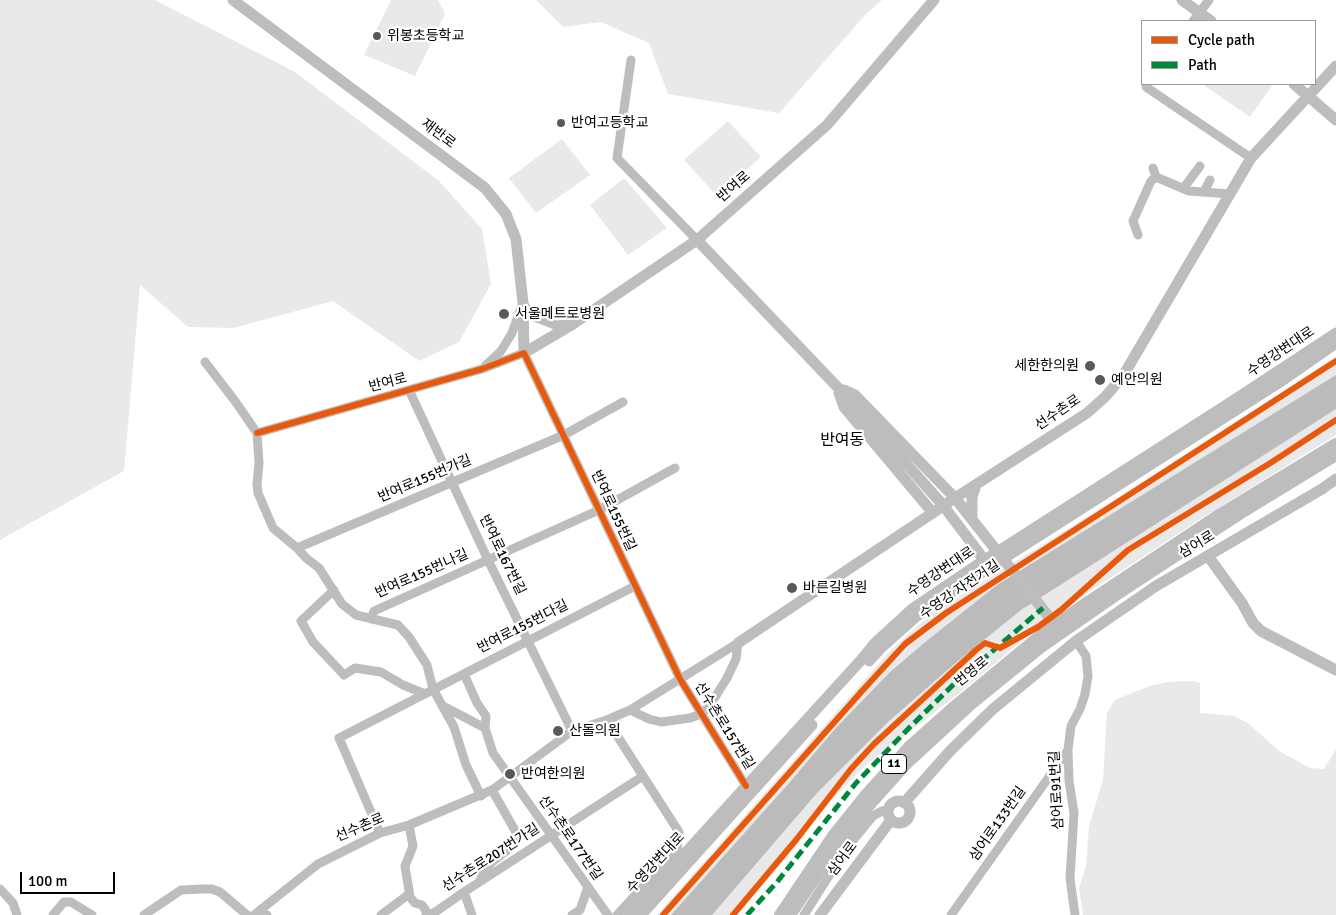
<!DOCTYPE html>
<html>
<head>
<meta charset="utf-8">
<style>
  body { margin:0 }
  #map { position:relative; width:1336px; height:915px; overflow:hidden; background:#fff; font-family:Signika,sans-serif }
  canvas { display:block }
  .legend { position:absolute; left:1141px; top:20px; width:175px; height:65px; box-sizing:border-box; background:#fff; border:1px solid #999; margin:0; padding:6px 9px; list-style:none; font-size:15px; color:#000 }
  .legend li { display:flex; align-items:center; gap:10px; height:25px }
  .legend b { width:25px; border:1px solid #999 }
  .scale { position:absolute; left:20px; top:872px; width:95px; height:22px; box-sizing:border-box; border:2px solid #000; border-top:0; padding-left:6px; font-size:15px; line-height:18px; white-space:nowrap; color:#000; -webkit-text-stroke:4px #fff; paint-order:stroke }
</style>
</head>
<body>
<div id="map">
<canvas width="1336" height="915"></canvas>
<ul class="legend">
<li><b style="height:6px;background:#e8590c"></b>Cycle path</li>
<li><b style="height:6px;background:#00873e"></b>Path</li>
</ul>
<div class="scale">100 m</div>
</div>
<script>
const ctx = document.querySelector('canvas').getContext('2d');
ctx.lineJoin = 'round';
function fill(path, color) { ctx.fillStyle = color; ctx.fill(path, 'evenodd'); }
const toPath = rows => new Path2D(rows.map(r => 'M' + r).join(''));
function strokePath(path, color, width, dash) { ctx.strokeStyle = color; ctx.lineWidth = width; ctx.lineCap = dash ? 'butt' : 'round'; ctx.setLineDash(dash || []); ctx.stroke(path); }
function write(font, color, halo, rows, align = 'center') {
  ctx.font = font + ' Signika,"Noto Sans KR",sans-serif'; ctx.lineWidth = 4.5; ctx.setLineDash([]); ctx.textBaseline = 'middle'; ctx.strokeStyle = halo; ctx.fillStyle = color; for (const [text, x, y, turn = 0] of rows) {
    ctx.save(); ctx.translate(x, y); ctx.rotate((+turn || 0) * Math.PI / 180); ctx.textAlign = isNaN(turn) ? turn : align; if (halo) ctx.strokeText(text, 0, 0); ctx.fillText(text, 0, 0); ctx.restore();
  }
}
fill(toPath([
  [0,0,155,0,295,72,439,181,482,229,491,284,459,342,419,361,333,301,233,328,188,327,140,285,124,471,0,540],
  [391,0,438,0,445,14,415,76,364,55],
  [536,0,882,0,867,13,779,113,668,94,649,43,601,22,563,27],
  [1202,84,1273,84,1250,117],
  [728,121,761,157,717,196,684,160],
  [562,139,590,175,536,213,509,178],
  [624,178,667,228,628,255,590,205],
  [1336,357,1336,435,1202,518,1095,588,1028,636,957,695,865,766,821,811,736,915,657,915,892,649,932,613,1134,488],
  [1195,681,1200,683,1200,713,1234,716,1249,724,1279,751,1310,768,1324,769,1336,749,1336,915,1083,915,1079,888,1086,866,1089,826,1103,780,1107,713,1115,700,1149,686,1168,682]
]), '#e9e9e9');
fill(toPath([
  [1336,375,1336,409,1021,610,959,660,889,721,817,793,712,915,671,915,790,782,835,729,890,672,929,639,997,585]
]), '#bbb');
strokePath(toPath([
  [1193,21,1209,0],
  [631,60,617,158,697,240],
  [1146,84,1146,87,1251,158],
  [1153,168,1156,177,1189,191,1230,194],
  [1183,189,1200,166],
  [1204,192,1210,180],
  [1138,235,1133,221,1151,181,1156,177],
  [523,303,532,316,555,325,573,324],
  [205,362,235,401,257,433],
  [485,366,501,351,512,333,521,308],
  [409,390,488,560,572,731],
  [257,433,482,369,524,353,680,679,746,786],
  [257,433,259,463,257,484,258,493,273,528,297,548,306,558,319,568,342,604,356,615,398,625,409,637,427,665,433,689,454,727,466,765,481,796],
  [297,548,564,435,623,402],
  [334,590,301,621,313,642,344,675,355,668,381,672,403,685,425,694],
  [371,619,374,611,599,510,675,468],
  [464,674,477,703,486,716,485,728,493,753,608,915],
  [443,706,485,728],
  [630,710,649,719,661,722,690,718,701,714,709,707,727,678,736,659,738,643],
  [607,720,679,832,677,850,617,915],
  [409,825,413,846,405,866,410,897,415,903,422,905,427,912,426,915],
  [380,833,339,738,635,586],
  [480,880,485,870,492,862,513,846,517,841,517,834,492,790],
  [0,889,13,903,17,915],
  [464,892,472,915],
  [258,912,267,915],
  [53,915,64,902,71,902,92,915],
  [144,915,181,890,203,889,212,889,220,892,247,915],
  [254,915,318,864,380,833,409,825,492,790,572,731,607,720,630,710,738,643],
  [381,915,409,894],
  [431,915,464,892,643,776],
  [572,915,580,910,588,887],
  [804,915,846,849,873,816,882,811,888,810],
  [951,915,1068,750],
  [1075,915,1070,878,1074,813,1069,781,1068,750,1071,726,1080,709,1085,694,1088,676,1086,656,1076,641]
]), '#bdbdbd', 9);
strokePath(toPath([
  [233,0,485,188,506,214,516,239,523,303,524,353,573,324,697,240,827,125,934,0],
  [1182,0,1211,21],
  [1294,84,1336,120],
  [697,240,845,395,942,504,989,566],
  [844,390,855,395,955,498,1049,617,1063,630],
  [839,393,844,407,933,513],
  [972,519,972,497,976,485],
  [1208,556,1242,603,1253,623,1261,631,1336,670],
  [738,643,955,498,1087,413,1105,397,1123,376,1251,158,1336,66],
  [869,661,881,648,917,616,979,574,1286,378,1336,343],
  '888 812a11 11 0 1 1 22 0a11 11 0 1 1-22 0Z',
  [904,803,950,751,993,709,1076,641,1156,586,1322,489,1336,479],
  [629,915,862,659,875,643,912,609,974,567,1239,397,1336,333],
  [641,915,812,725],
  [820,915,891,820]
]), '#bdbdbd', 11);
strokePath(toPath([
  [780,915,833,836,865,796,909,747,955,706,1036,639,1079,608,1216,517,1336,444],
  [790,915,838,844,872,802,907,763,971,704,1041,647,1116,595,1244,511,1336,455]
]), '#bdbdbd', 12);
strokePath(toPath([
  [747,915,777,882,856,783,910,727,953,685,1043,608]
]), '#00873e', 5, [10, 5]);
strokePath(toPath([
  [257,433,482,369,524,353,680,679,746,786],
  [663,915,862,691,905,644,946,613,1336,361],
  [733,915,796,840,851,769,874,744,976,650,985,643,1000,648,1038,627,1061,610,1128,550,1272,462,1336,420]
]), '#e8590c', 6);
for (const [x, y, r, color] of [
  [377,36,5,"#595959"],
  [561,123,5,"#595959"],
  [504,314,6,"#595959"],
  [1090,366,6,"#595959"],
  [1100,380,6,"#595959"],
  [792,588,6,"#595959"],
  [558,731,6,"#595959"],
  [510,774,6,"#595959"]
]) { const dot = new Path2D(); dot.arc(x, y, r, 0, 2 * Math.PI); ctx.fillStyle = color; ctx.fill(dot); strokePath(dot, '#fff', 2); }
for (const [x, y, w] of [
  [894,764,25]
]) { const box = new Path2D(); box.roundRect(x - w / 2, y - 9.5, w, 19, 4); ctx.fillStyle = '#fff'; ctx.fill(box); strokePath(box, '#000', 1); }
write('bold 12px', '#000', null, [
  ["11",894,764]
]);
write('14px', '#000', '#fff', [
  ["위봉초등학교",387,36],
  ["반여고등학교",571,123],
  ["서울메트로병원",515,314],
  ["세한한의원",1079,366,"right"],
  ["예안의원",1111,380],
  ["바른길병원",803,588],
  ["산돌의원",569,731],
  ["반여한의원",521,774]
], 'left');
write('14px', '#000', '#fff', [
  ["재반로",438,134,37],
  ["반여로",734,187,-41],
  ["수영강변대로",1281,352,-34],
  ["반여로",388,383,-15],
  ["선수촌로",1058,413,-34],
  ["반여로155번가길",425,479,-23],
  ["반여로155번길",613,511,65],
  ["삼어로",1197,545,-31],
  ["반여로167번길",502,555,64],
  ["수영강변대로",941,572,-34],
  ["반여로155번나길",422,574,-24],
  ["수영강 자전거길",960,590,-34],
  ["반여로155번다길",523,627,-27],
  ["번영로",972,672,-39],
  ["선수촌로157번길",724,726,58],
  ["삼어로91번길",1057,790,-93],
  ["삼어로133번길",998,824,-55],
  ["선수촌로",360,828,-23],
  ["선수촌로177번길",570,838,55],
  ["선수촌로207번가길",491,858,-33],
  ["삼어로",843,859,-53],
  ["수영강변대로",656,863,-47]
]);
write('16px', '#000', '#fff', [
  ["반여동",842,441]
]);
</script>
</body>
</html>
